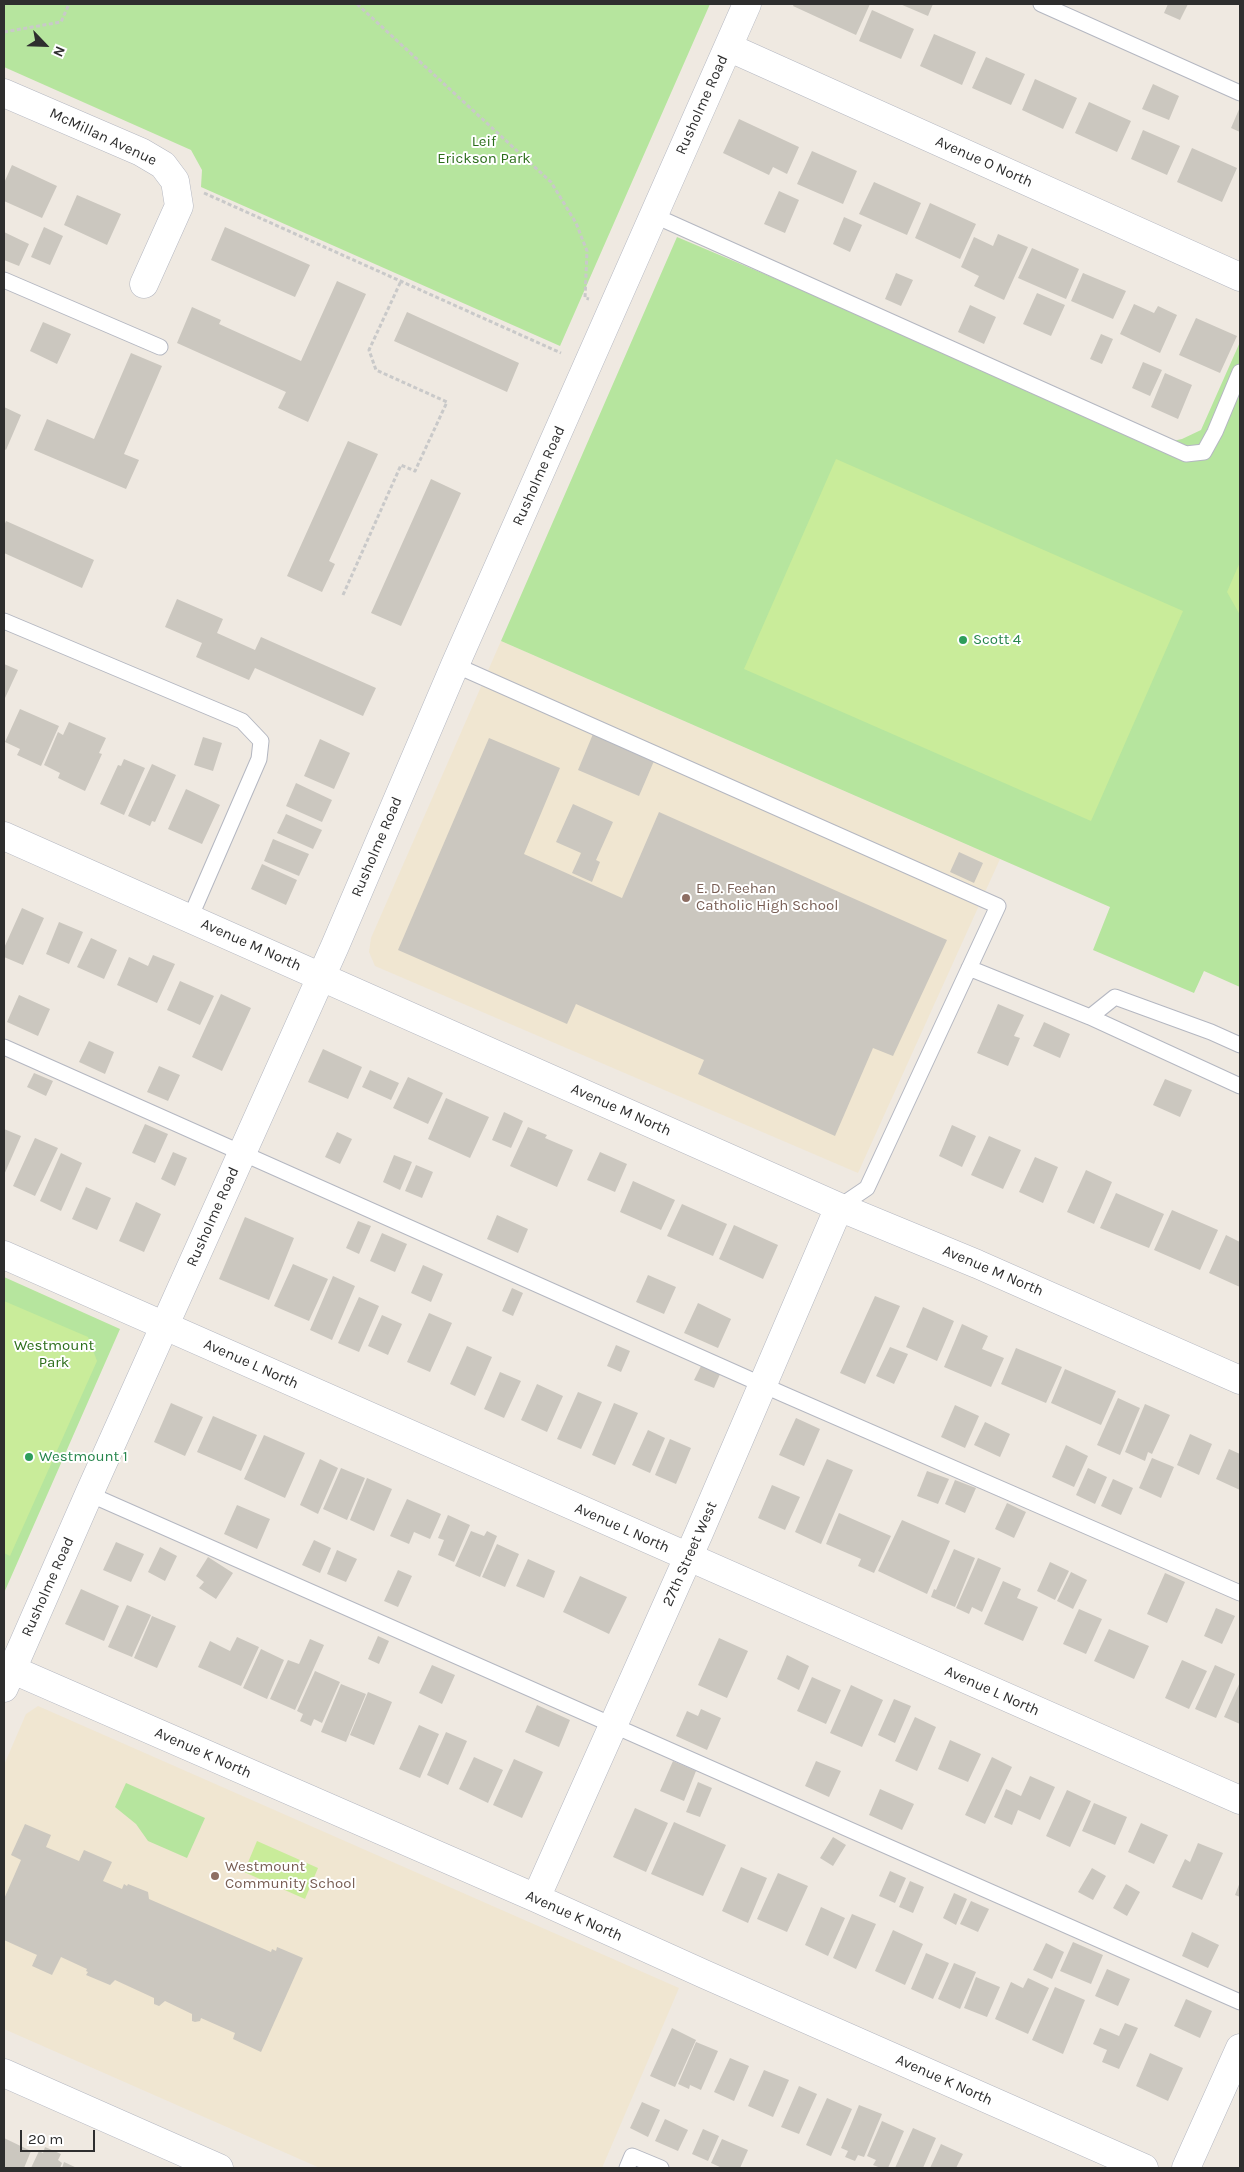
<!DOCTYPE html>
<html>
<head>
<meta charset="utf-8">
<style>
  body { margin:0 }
  #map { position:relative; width:1244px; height:2172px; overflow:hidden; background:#efe9e1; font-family:Karla,sans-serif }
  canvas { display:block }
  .frame { position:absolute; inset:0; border:5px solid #2e2e2e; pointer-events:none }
  .north { position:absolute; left:20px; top:20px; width:50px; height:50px; -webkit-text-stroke:4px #fff; paint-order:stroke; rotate:114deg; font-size:14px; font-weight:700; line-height:20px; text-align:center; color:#2e2e2e }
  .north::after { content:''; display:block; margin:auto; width:18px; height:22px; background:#2e2e2e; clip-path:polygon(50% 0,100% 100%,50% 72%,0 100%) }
  .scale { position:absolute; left:20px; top:2130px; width:75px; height:22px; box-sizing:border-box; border:2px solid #2e2e2e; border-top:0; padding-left:6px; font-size:15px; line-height:18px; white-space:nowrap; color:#2e2e2e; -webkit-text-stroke:4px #fff; paint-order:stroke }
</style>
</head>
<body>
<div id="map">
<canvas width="1244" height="2172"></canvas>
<div class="frame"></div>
<div class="north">N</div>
<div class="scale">20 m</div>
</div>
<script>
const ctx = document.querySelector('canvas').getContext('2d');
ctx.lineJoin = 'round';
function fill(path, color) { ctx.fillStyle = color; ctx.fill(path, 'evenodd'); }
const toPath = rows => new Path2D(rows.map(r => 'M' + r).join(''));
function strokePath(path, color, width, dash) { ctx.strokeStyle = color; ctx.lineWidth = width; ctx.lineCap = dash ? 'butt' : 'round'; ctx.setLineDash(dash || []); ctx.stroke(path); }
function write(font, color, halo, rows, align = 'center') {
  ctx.font = font + ' Karla,sans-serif'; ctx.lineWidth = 4; ctx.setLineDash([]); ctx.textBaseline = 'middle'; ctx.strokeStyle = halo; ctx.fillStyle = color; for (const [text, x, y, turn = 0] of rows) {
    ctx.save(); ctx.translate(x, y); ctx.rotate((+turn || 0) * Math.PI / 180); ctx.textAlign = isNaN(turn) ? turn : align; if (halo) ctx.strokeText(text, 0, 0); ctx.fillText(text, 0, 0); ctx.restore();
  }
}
fill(toPath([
  [501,641,1000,859,858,1173,375,966,369,952,371,938],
  [38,1706,679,1988,602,2168,320,2168,4,2029,4,1765,26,1714]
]), '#f0e6d1');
fill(toPath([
  [4,4,710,4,560,346,201,187,202,170,191,150,4,67],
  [677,237,1164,443,1182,439,1201,430,1240,342,1240,987,1204,971,1194,993,1093,950,1110,907,501,641],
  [4,1277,120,1329,4,1593],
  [126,1783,205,1818,187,1858,148,1841,136,1824,115,1807]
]), '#b6e59e');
fill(toPath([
  [836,459,1183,611,1091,821,744,669],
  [1240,562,1240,615,1227,592],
  [4,1301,88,1337,97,1361,10,1556,4,1553],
  [257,1841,318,1868,305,1899,244,1872]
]), '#c9ec9a');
fill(toPath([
  [794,4,870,4,856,35,793,6],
  [900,4,933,4,928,16],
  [1168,4,1188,4,1180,20,1164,13],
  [872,10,914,29,901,59,859,41],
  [934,34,976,52,962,85,920,66],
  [986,57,1025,74,1011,105,972,88],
  [1035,79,1077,98,1063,129,1022,110],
  [1153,84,1179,96,1169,120,1142,109],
  [1089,102,1131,121,1117,152,1075,133],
  [1240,107,1240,132,1231,128],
  [739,119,799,147,787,174,773,167,769,175,723,153],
  [1143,130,1180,146,1167,175,1131,159],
  [1192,148,1237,168,1222,202,1177,182],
  [812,151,857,171,843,204,797,184],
  [12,165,57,186,42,218,4,201,4,183],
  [874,182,921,203,907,235,859,214],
  [779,191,799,200,785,233,764,224],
  [77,195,121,214,107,245,64,225],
  [930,203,976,224,960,259,915,238],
  [844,217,862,225,850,252,833,244],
  [44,227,63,236,50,265,31,257],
  [225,227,310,265,295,297,211,260],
  [4,232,29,244,19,266,4,260],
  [998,234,1028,247,1004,300,974,286,979,276,961,267,974,237,993,246],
  [1032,248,1079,269,1066,299,1018,278],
  [896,273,913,280,901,306,885,299],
  [1083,273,1126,291,1113,319,1071,301],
  [337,281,366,294,308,422,278,408,286,392,177,343,192,307,221,320,219,324,301,361],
  [1037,293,1065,305,1051,336,1023,324],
  [1134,304,1154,313,1158,306,1177,315,1160,353,1120,334],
  [970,305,996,317,984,344,958,332],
  [407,312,519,363,507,392,394,341],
  [1196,318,1237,336,1220,373,1179,355],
  [43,322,71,334,57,364,30,351],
  [1101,334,1113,339,1102,364,1090,359],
  [131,353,162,366,124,454,139,460,126,489,34,450,47,419,94,439],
  [1143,362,1162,370,1150,396,1132,388],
  [1165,373,1192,385,1178,419,1151,407],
  [4,407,21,415,6,450,4,449],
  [348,441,378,454,329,561,335,564,322,592,287,576],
  [431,479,461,493,401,626,371,613],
  [6,521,94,560,82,588,4,553,4,526],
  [177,599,223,619,217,633,255,650,261,637,376,688,363,716,255,668,249,680,196,657,202,643,165,627],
  [4,664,18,670,5,698,4,697],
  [20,709,59,726,41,766,17,755,20,749,5,742],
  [69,722,106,738,99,753,102,754,85,791,58,778,60,773,44,765,58,732,63,735],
  [593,734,654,761,639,796,578,770],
  [203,737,222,743,213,771,194,765],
  [489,738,560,768,524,854,622,898,659,812,947,940,893,1056,873,1048,835,1136,698,1074,704,1060,576,1004,567,1024,398,950],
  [320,739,350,753,334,789,304,776],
  [124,759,145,768,124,815,100,804,118,765,121,766],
  [152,764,176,775,155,822,152,821,150,826,128,816],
  [296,783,332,800,322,822,286,806],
  [186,789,220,805,202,844,168,829],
  [573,804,613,822,596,860,600,862,592,882,572,873,581,853,556,842],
  [286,814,322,830,313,849,277,833],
  [273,839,309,854,299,876,264,861],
  [959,852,983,863,974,883,950,872],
  [262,864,297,880,286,905,251,889],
  [22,908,44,918,23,965,4,957,4,948],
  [59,922,83,932,69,964,46,954],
  [91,938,117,950,104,979,77,967],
  [153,955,175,964,157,1003,117,985,129,957,148,966],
  [180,981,214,996,200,1025,167,1010],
  [221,994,251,1008,222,1071,192,1057],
  [19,995,50,1009,38,1036,7,1022],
  [998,1004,1024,1015,1014,1036,1020,1038,1008,1066,977,1053],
  [1044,1022,1070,1034,1060,1058,1033,1046],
  [89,1041,114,1052,105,1074,79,1062],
  [323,1049,362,1067,348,1099,308,1082],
  [159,1066,180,1075,168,1101,147,1092],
  [370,1070,399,1083,391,1100,362,1087],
  [34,1073,53,1081,46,1096,27,1087],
  [408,1077,443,1093,428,1124,393,1108],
  [1165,1079,1192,1090,1180,1117,1153,1105],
  [446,1098,489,1117,470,1158,428,1139],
  [504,1112,523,1121,511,1148,492,1140],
  [145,1124,168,1134,155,1163,132,1153],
  [952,1125,976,1136,962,1167,939,1156],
  [528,1127,547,1135,545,1138,573,1150,557,1187,510,1166],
  [4,1129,21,1136,4,1175],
  [337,1132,352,1139,340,1164,325,1157],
  [989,1136,1021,1150,1003,1189,971,1175],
  [35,1138,58,1148,35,1196,13,1186],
  [173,1152,187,1158,175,1186,161,1179],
  [600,1152,627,1164,615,1192,587,1180],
  [61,1153,82,1163,61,1211,40,1201],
  [394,1155,412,1162,400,1190,383,1182],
  [1035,1157,1058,1167,1043,1203,1019,1192],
  [416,1165,433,1172,422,1198,405,1191],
  [1086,1170,1112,1182,1094,1224,1067,1212],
  [633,1181,675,1200,661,1230,620,1212],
  [86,1187,111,1198,97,1230,72,1219],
  [1116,1193,1164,1214,1149,1248,1100,1228],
  [136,1202,161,1214,144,1252,119,1241],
  [682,1204,727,1224,713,1256,667,1236],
  [1172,1210,1218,1230,1200,1270,1154,1250],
  [497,1215,528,1229,518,1253,487,1239],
  [245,1217,294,1238,269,1300,219,1279],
  [358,1221,371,1226,359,1254,346,1248],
  [734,1225,778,1245,763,1279,719,1259],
  [382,1233,407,1244,395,1272,370,1261],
  [1226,1235,1240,1242,1240,1287,1209,1273],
  [293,1264,328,1279,309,1321,274,1306],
  [423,1265,443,1274,431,1302,411,1293],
  [648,1275,676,1287,664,1314,636,1302],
  [333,1276,355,1286,332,1340,310,1330],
  [512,1288,523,1293,513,1316,502,1311],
  [875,1296,900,1306,865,1384,840,1373],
  [359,1297,379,1306,359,1352,338,1343],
  [698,1303,731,1319,718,1348,684,1333],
  [923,1307,954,1321,937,1361,906,1347],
  [429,1313,452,1323,430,1372,407,1362],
  [382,1315,402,1324,388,1355,368,1346],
  [962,1324,988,1336,982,1349,1004,1358,991,1387,944,1367],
  [616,1345,630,1351,621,1372,607,1366],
  [467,1346,492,1357,475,1396,450,1384],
  [890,1347,908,1354,894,1384,876,1376],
  [1016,1348,1062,1367,1046,1403,1001,1384],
  [702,1364,721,1372,714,1388,694,1380],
  [1065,1369,1116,1391,1101,1425,1051,1403],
  [500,1372,521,1381,504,1418,484,1409],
  [537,1384,563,1396,547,1432,521,1420],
  [578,1392,602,1402,581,1449,557,1439],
  [1118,1398,1140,1408,1120,1455,1097,1445],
  [171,1403,203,1417,185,1456,154,1442],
  [614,1403,638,1413,615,1465,592,1455],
  [1145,1404,1170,1415,1152,1454,1148,1452,1145,1461,1125,1452],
  [955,1405,979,1416,965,1448,941,1437],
  [213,1416,257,1435,241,1471,197,1452],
  [796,1418,820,1429,804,1466,779,1455],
  [985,1422,1010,1434,1000,1457,974,1445],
  [648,1430,665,1438,650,1473,632,1465],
  [1190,1434,1212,1444,1199,1475,1177,1465],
  [264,1435,305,1453,285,1498,244,1479],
  [670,1439,691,1448,676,1484,655,1475],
  [1066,1445,1088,1456,1074,1487,1052,1477],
  [1229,1449,1240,1454,1240,1490,1216,1479],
  [1152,1458,1174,1467,1161,1498,1139,1488],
  [320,1459,338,1468,318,1514,300,1505],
  [827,1459,853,1470,821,1544,795,1532],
  [341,1468,365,1478,347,1520,323,1509],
  [1088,1468,1107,1477,1095,1504,1076,1495],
  [927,1471,949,1479,938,1504,917,1496],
  [367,1478,392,1489,374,1531,350,1520],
  [1113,1479,1133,1488,1121,1515,1101,1506],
  [955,1480,976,1488,965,1513,945,1504],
  [772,1485,800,1497,785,1530,758,1518],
  [407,1499,441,1514,430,1539,414,1532,409,1544,390,1536],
  [1007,1503,1026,1512,1014,1538,995,1529],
  [237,1505,270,1519,257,1549,224,1534],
  [839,1513,891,1536,874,1573,858,1566,861,1559,826,1544],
  [448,1515,470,1525,454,1562,438,1555,444,1540,438,1538],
  [902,1520,950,1541,927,1594,878,1571],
  [471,1531,484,1536,487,1531,497,1536,480,1577,455,1566],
  [314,1540,331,1548,320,1573,302,1565],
  [116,1542,144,1554,131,1582,103,1570],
  [497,1544,519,1554,505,1587,482,1577],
  [160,1547,177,1556,165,1581,148,1572],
  [954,1549,975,1558,955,1607,931,1597,934,1589,936,1590],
  [337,1550,357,1559,346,1582,327,1574],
  [208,1557,233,1573,216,1599,199,1588,204,1582,196,1576],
  [978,1558,1001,1568,982,1612,972,1607,969,1614,956,1608],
  [528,1559,555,1571,544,1598,516,1586],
  [1050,1562,1069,1571,1055,1600,1037,1591],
  [398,1570,412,1576,398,1607,384,1601],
  [1071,1572,1087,1580,1073,1609,1057,1601],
  [1165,1573,1185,1582,1167,1623,1147,1614],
  [580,1576,627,1597,609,1634,563,1612],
  [1003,1581,1021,1589,1017,1598,1038,1607,1023,1641,984,1624],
  [81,1589,119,1606,104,1641,65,1624],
  [127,1605,151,1615,132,1657,108,1647],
  [1216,1608,1235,1616,1222,1644,1204,1636],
  [1079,1609,1102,1619,1086,1654,1063,1644],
  [152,1616,176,1626,157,1668,134,1658],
  [1109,1629,1149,1646,1134,1679,1094,1661],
  [378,1636,389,1641,379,1664,368,1659],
  [237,1637,259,1647,241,1686,198,1667,210,1641,230,1651],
  [719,1638,748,1651,727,1698,698,1685],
  [310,1639,324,1645,295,1710,270,1699,288,1660,299,1664],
  [261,1649,284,1660,267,1699,243,1688],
  [787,1655,809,1666,799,1690,777,1679],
  [1182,1660,1207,1671,1189,1709,1165,1698],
  [432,1665,455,1675,442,1704,419,1693],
  [1215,1665,1235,1674,1216,1718,1195,1709],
  [315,1671,340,1682,322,1723,314,1719,311,1726,300,1721,303,1714,297,1711],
  [812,1677,841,1690,826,1724,797,1711],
  [1240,1682,1240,1724,1224,1717],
  [341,1684,366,1694,346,1742,321,1732],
  [851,1685,883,1700,862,1747,830,1733],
  [368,1692,392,1702,374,1745,350,1735],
  [894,1699,911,1706,895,1743,878,1735],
  [537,1705,570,1720,559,1747,525,1732],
  [701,1709,721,1718,707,1750,676,1736,687,1711,698,1716],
  [915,1717,936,1727,917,1771,895,1761],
  [419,1725,439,1734,420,1778,399,1769],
  [446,1732,467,1741,448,1785,427,1775],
  [950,1740,981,1754,968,1782,938,1769],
  [474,1757,503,1770,488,1803,459,1789],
  [992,1757,1012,1767,985,1824,965,1815],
  [514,1759,543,1772,522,1818,493,1805],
  [673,1761,696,1771,684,1801,660,1791],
  [816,1761,841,1771,829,1797,805,1786],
  [1030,1776,1055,1787,1040,1820,1018,1810,1012,1825,994,1817,1006,1789,1021,1796],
  [698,1782,712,1788,700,1817,686,1812],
  [880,1789,914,1804,902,1830,869,1815],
  [1067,1790,1091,1801,1070,1847,1046,1836],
  [1094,1803,1127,1817,1115,1845,1082,1831],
  [635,1808,668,1823,646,1872,613,1857],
  [674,1822,726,1845,703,1896,651,1874],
  [1141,1823,1168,1835,1154,1864,1128,1852],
  [25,1824,51,1835,46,1847,79,1861,84,1850,112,1862,103,1881,122,1889,124,1884,127,1886,128,1884,148,1892,149,1899,271,1952,272,1949,276,1951,277,1947,303,1958,261,2052,233,2039,235,2033,201,2018,200,2021,195,2022,192,2021,192,2014,165,2001,159,2006,154,2004,154,1998,115,1980,110,1985,86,1975,88,1972,86,1971,87,1969,61,1957,52,1975,32,1966,37,1955,4,1940,4,1899,21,1860,11,1855],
  [833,1837,846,1845,833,1866,820,1858],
  [1198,1843,1223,1853,1202,1900,1172,1887,1185,1859,1190,1862],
  [741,1867,767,1878,748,1923,722,1911],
  [1092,1868,1106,1876,1093,1900,1078,1892],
  [890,1871,906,1878,895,1903,879,1896],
  [778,1873,808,1886,787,1932,757,1919],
  [910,1881,924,1887,913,1913,899,1907],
  [1240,1882,1240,1897,1235,1895],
  [1126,1884,1140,1892,1127,1916,1113,1908],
  [954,1893,967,1899,956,1925,943,1918],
  [971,1901,989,1909,978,1932,960,1924],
  [821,1907,845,1918,828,1956,805,1945],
  [852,1914,876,1924,856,1969,833,1958],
  [893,1930,923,1944,905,1985,875,1971],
  [1192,1932,1219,1945,1208,1968,1182,1956],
  [1073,1942,1103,1955,1091,1984,1060,1971],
  [1046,1943,1064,1952,1052,1979,1033,1970],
  [926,1953,949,1963,933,1999,911,1989],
  [954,1963,976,1972,960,2009,938,1999],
  [1107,1969,1130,1979,1118,2006,1095,1996],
  [976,1977,1000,1987,987,2017,964,2008],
  [1028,1978,1049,1988,1028,2034,995,2019,1011,1982,1023,1988],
  [1055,1987,1085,2000,1063,2054,1032,2040],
  [1186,1999,1212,2011,1200,2038,1174,2026],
  [1125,2023,1138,2028,1119,2069,1102,2062,1107,2050,1093,2044,1100,2028,1119,2036],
  [672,2028,696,2040,675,2087,650,2076],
  [696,2042,718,2051,701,2090,690,2085,689,2089,678,2084],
  [1150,2053,1183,2068,1168,2101,1136,2086],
  [730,2058,749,2066,734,2101,714,2092],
  [764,2070,789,2080,773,2117,748,2106],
  [799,2086,817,2094,799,2134,781,2127],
  [827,2098,852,2109,831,2156,806,2145],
  [642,2102,660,2110,648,2137,630,2128],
  [859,2105,882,2114,864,2157,858,2155,855,2161,845,2157,848,2151,841,2148],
  [665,2119,688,2130,678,2151,655,2141],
  [882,2121,904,2131,888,2168,881,2168,873,2165,876,2160,867,2156],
  [913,2128,936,2138,923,2168,895,2168],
  [703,2129,719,2136,708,2161,692,2154],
  [4,2138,31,2151,24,2168,4,2168],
  [722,2139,748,2150,740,2168,722,2168,711,2163],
  [941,2144,963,2154,956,2168,930,2168],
  [45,2147,61,2154,58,2160,62,2163,60,2168,31,2168,39,2151,43,2153],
  [64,2162,77,2168,62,2168]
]), '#cbc7bf');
const service = toPath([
  [1041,4,1240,93],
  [653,215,1186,454,1204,452,1215,432,1240,372],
  [4,280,160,347],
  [4,621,242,721,261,741,259,759,190,918],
  [455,665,998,906,867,1188,839,1207],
  [969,968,1090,1017,1240,1086],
  [1090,1017,1115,997,1211,1032,1240,1045],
  [4,1047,783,1394,1240,1593],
  [89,1494,1240,2002],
  [627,2168,632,2156,661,2168]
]);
const minor = toPath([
  [728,47,1240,277],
  [4,93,141,152,163,165,175,181,179,206,144,284],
  [4,836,839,1207,977,1264,1240,1380],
  [4,1255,1240,1800],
  [4,1666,536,1898,704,1974,1144,2168],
  [4,1688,89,1494,335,946,455,665,747,4],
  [536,1898,699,1533,839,1207],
  [4,2073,219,2168],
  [1186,2168,1240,2048]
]);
strokePath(service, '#b4b7c1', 17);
strokePath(minor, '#b4b7c1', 29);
strokePath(toPath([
  [357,4,551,182,576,223,587,251,585,298,589,299],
  [4,32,61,22,69,4],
  [204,193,561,353],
  [343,595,401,465,415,471,447,402,376,370,369,350,401,281]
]), '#c9c9c9', 3, [4, 2.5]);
strokePath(service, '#fff', 15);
strokePath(minor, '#fff', 28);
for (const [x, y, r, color] of [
  [963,640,5,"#2e9e5b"],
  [686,898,5,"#8d6e63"],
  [29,1457,5,"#2e9e5b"],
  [215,1876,5,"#8d6e63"]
]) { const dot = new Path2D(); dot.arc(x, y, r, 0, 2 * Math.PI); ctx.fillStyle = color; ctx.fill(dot); strokePath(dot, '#fff', 2); }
write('15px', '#2e2e2e', '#fff', [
  ["Rusholme Road",702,105,-66],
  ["McMillan Avenue",103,137,25],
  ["Avenue O North",984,162,24],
  ["Rusholme Road",539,476,-66],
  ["Rusholme Road",377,847,-67],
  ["Avenue M North",251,945,24],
  ["Avenue M North",621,1110,24],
  ["Rusholme Road",213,1217,-66],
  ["Avenue M North",993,1271,23],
  ["Avenue L North",251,1364,24],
  ["Avenue L North",622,1528,24],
  ["27th Street West",690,1554,-66],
  ["Rusholme Road",48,1587,-66],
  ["Avenue L North",992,1691,24],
  ["Avenue K North",203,1753,24],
  ["Avenue K North",574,1916,24],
  ["Avenue K North",944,2080,24]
]);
write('15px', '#2c6e1b', '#fff', [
  ["Leif",484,142],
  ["Erickson Park",484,159],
  ["Westmount",54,1346],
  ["Park",54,1363]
]);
write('15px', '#27864d', '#fff', [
  ["Scott 4",973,640],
  ["Westmount 1",39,1457]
], 'left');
write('15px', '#785e54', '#fff', [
  ["E. D. Feehan",696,889],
  ["Catholic High School",696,906],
  ["Westmount",225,1867],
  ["Community School",225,1884]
], 'left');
</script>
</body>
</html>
